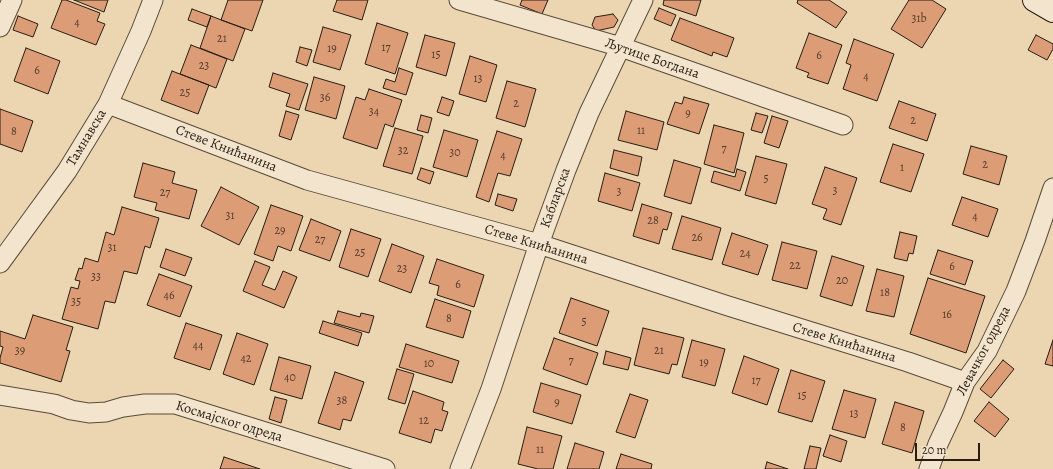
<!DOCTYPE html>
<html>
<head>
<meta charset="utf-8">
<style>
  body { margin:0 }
  #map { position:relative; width:1053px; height:469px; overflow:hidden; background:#ecd6b2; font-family:Alegreya,serif }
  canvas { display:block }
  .scale { position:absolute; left:915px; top:443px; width:65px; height:18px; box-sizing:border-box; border:2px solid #281d12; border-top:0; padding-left:5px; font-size:12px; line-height:14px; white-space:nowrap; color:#281d12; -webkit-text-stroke:3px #f3e4cd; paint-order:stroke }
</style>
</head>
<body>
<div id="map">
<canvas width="1053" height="469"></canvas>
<div class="scale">20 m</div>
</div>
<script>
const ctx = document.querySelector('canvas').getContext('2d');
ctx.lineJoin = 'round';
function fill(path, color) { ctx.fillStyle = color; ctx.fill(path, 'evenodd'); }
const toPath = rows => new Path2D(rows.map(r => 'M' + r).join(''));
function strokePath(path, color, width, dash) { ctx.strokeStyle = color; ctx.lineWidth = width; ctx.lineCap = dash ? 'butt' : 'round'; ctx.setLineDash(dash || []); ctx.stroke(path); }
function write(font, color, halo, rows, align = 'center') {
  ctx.font = font + ' Alegreya,serif'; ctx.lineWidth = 3.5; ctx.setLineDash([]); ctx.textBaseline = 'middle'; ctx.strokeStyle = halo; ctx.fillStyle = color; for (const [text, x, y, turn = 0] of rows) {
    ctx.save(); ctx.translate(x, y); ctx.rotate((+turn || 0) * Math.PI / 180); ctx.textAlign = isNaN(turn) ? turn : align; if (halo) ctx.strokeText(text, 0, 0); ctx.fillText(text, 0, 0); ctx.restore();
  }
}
const building = toPath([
  [62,0,66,0,100,13,97,21,105,24,96,45,51,28,62,0],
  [74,0,108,0,104,12,74,0],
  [228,0,263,0,252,31,221,20,228,0],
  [337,0,368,0,362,20,333,11,337,0],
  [522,0,548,0,542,14,520,5,522,0],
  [664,0,701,0,696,16,663,5,664,0],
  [798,0,829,0,847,12,836,28,797,3,798,0],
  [909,0,932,0,946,9,922,48,891,29,909,0],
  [659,8,676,15,671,26,654,19,659,8],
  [192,9,211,16,207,27,188,20,192,9],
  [613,14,618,20,614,27,596,31,592,25,595,17,613,14],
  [18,16,38,24,33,37,13,30,18,16],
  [211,16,245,29,233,61,200,48,211,16],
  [680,18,734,38,727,57,713,52,712,56,671,40,680,18],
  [377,23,408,33,395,74,365,64,377,23],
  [323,27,351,35,340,70,313,62,323,27],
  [809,33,842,45,828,84,807,77,809,73,796,68,809,33],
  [425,35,455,43,446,76,416,67,425,35],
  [1036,35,1053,44,1053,49,1047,60,1028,50,1036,35],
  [854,39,894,54,877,101,843,89,851,65,846,63,854,39],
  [191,45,227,59,216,88,180,74,191,45],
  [300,47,312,50,307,66,296,62,300,47],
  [26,48,60,61,48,94,14,81,26,48],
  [470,56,497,65,486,102,459,94,470,56],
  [399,68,413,73,406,95,383,88,386,79,395,82,399,68],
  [172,71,209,85,198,114,161,100,172,71],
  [273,73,308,84,299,110,286,106,290,94,269,87,273,73],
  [314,77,345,86,336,119,305,110,314,77],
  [507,81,536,89,525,127,496,118,507,81],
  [369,89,402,100,393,127,385,124,377,149,343,138,356,97,365,100,369,89],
  [442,97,454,101,449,116,437,112,442,97],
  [684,97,709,104,699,134,667,124,675,102,682,104,684,97],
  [899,101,936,114,927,141,889,128,899,101],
  [0,109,33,121,22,152,0,144,0,109],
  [286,111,299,115,291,140,279,136,286,111],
  [626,111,664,122,657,150,618,140,626,111],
  [756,113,768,116,762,133,751,130,756,113],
  [421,115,432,118,428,133,417,130,421,115],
  [772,116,788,121,779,148,764,143,772,116],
  [714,125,744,133,734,173,704,164,714,125],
  [395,128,423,136,412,174,383,166,395,128],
  [444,130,478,140,467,177,433,167,444,130],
  [497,131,522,139,510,176,498,173,489,202,476,197,497,131],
  [893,144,924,154,911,192,880,182,893,144],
  [971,146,1007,156,999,185,963,174,971,146],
  [614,150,642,157,638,176,610,168,614,150],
  [756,156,787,164,776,204,745,195,756,156],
  [674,160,701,168,691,204,664,196,674,160],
  [143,163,175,172,172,183,197,190,189,219,155,210,157,203,134,197,143,163],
  [825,167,857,178,841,225,823,219,827,209,812,204,825,167],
  [421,168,434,172,430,184,417,179,421,168],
  [737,169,746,172,740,191,711,182,714,171,735,177,737,169],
  [605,173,640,183,632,211,598,201,605,173],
  [221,187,259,207,239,245,201,226,221,187],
  [498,194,517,199,513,211,495,205,498,194],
  [962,197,998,209,988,237,952,225,962,197],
  [642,204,672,213,667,230,663,229,659,244,633,236,642,204],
  [271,205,303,216,291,251,278,246,273,261,254,254,271,205],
  [122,207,159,218,150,248,145,246,137,274,124,271,115,303,105,301,98,329,62,319,71,287,78,289,80,281,75,280,79,268,82,269,85,258,98,262,106,232,114,235,122,207],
  [682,216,721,228,712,260,672,249,682,216],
  [311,219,341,231,330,261,299,250,311,219],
  [351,229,381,239,368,277,339,267,351,229],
  [900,232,917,236,913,254,909,253,907,261,894,258,900,232],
  [732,233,768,245,758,275,722,264,732,233],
  [782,242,817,251,807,289,772,280,782,242],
  [392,244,424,256,411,293,379,281,392,244],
  [166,249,192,258,185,276,160,267,166,249],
  [938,250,973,261,965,285,930,274,938,250],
  [832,256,864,266,852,306,820,296,832,256],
  [437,259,484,275,474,307,437,295,439,286,429,283,437,259],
  [255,261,270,267,262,285,275,290,283,271,297,277,284,308,243,291,255,261],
  [877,269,904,276,894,317,866,311,877,269],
  [159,274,192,286,180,317,147,305,159,274],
  [928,278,985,296,966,353,910,334,928,278],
  [571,298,609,311,597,346,559,333,571,298],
  [435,299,471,311,463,338,426,327,435,299],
  [338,311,360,317,361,313,374,316,369,333,334,323,338,311],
  [33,315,73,327,66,350,70,351,61,382,0,363,0,358,3,347,0,346,0,331,25,339,33,315],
  [323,321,362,333,358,346,319,333,323,321],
  [186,323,222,335,210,370,174,358,186,323],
  [643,328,684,338,677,365,672,364,669,374,634,365,643,328],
  [237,333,268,344,254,385,223,374,237,333],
  [554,338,598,353,587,385,543,369,554,338],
  [692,340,725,349,715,386,682,377,692,340],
  [1053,340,1053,366,1045,364,1053,340],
  [406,344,459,361,452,383,399,367,406,344],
  [606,351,631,358,628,370,603,364,606,351],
  [744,356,779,369,767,405,732,393,744,356],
  [279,357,311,366,302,399,270,390,279,357],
  [1003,360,1014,369,991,398,980,389,1003,360],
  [397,369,414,374,405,404,388,399,397,369],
  [791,370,825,381,812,422,778,412,791,370],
  [335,372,364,382,351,421,343,419,340,430,318,423,335,372],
  [541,383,581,395,572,424,533,412,541,383],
  [844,390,876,399,865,438,832,429,844,390],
  [413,391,444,402,442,410,448,412,442,431,435,429,431,443,399,433,413,391],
  [630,394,648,400,635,438,616,432,630,394],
  [275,397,287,400,281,423,269,419,275,397],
  [895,402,924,411,912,453,882,444,895,402],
  [989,402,1009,419,995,437,974,421,989,402],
  [527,427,562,436,553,469,538,469,518,464,527,427],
  [830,435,847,441,841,462,823,456,830,435],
  [575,443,604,452,599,469,567,469,575,443],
  [810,446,821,448,816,469,804,469,810,446],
  [621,454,652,464,651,469,616,469,621,454],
  [224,457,260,469,220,469,224,457],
  [767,462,788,469,765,469,767,462]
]);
fill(building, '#db9c76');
strokePath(building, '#281d12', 1);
const street = toPath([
  [459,0,621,47,843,125],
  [0,27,12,0],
  [108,104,307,180,539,244,725,305,908,362,965,382],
  [0,263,67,171,108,104,141,31,153,0],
  [0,395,54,404,71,410,89,413,106,412,123,407,145,404,175,404,385,469],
  [460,469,491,389,539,244,566,170,589,113,643,0],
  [929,469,938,444,953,412,965,382,987,351,1016,291,1035,241,1053,188]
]);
const secondary = toPath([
  [1034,0,1053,11]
]);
strokePath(street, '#594b3a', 21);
strokePath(secondary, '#281d12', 24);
strokePath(street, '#f3e4cd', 19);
strokePath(secondary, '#f3e4cd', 22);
write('12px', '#553d2b', null, [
  ["31b",919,19],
  ["4",77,23],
  ["21",222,39],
  ["17",386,48],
  ["19",332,49],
  ["15",436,55],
  ["6",819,56],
  ["23",204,66],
  ["6",37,71],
  ["4",866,77],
  ["13",478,79],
  ["25",185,93],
  ["36",325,98],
  ["2",516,104],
  ["34",374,112],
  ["9",688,114],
  ["2",913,121],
  ["11",641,131],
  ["8",14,132],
  ["7",724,149],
  ["32",403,151],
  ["30",455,153],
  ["4",503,156],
  ["2",985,165],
  ["1",902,168],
  ["5",766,179],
  ["3",835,191],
  ["3",619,192],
  ["27",165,193],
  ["31",230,216],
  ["4",975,217],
  ["28",653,221],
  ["29",280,231],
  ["26",697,238],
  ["27",320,240],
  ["31",112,248],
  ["25",360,253],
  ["24",745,254],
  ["22",795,266],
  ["6",952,267],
  ["23",402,269],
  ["33",96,277],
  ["20",842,281],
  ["6",458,285],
  ["18",885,293],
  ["46",169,296],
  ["35",76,302],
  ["16",947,315],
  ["8",449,319],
  ["5",584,322],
  ["44",198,346],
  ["39",20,351],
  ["21",659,351],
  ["42",246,359],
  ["7",571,361],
  ["19",704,363],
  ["10",429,364],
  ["40",290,378],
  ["17",756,381],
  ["15",802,396],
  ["38",342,401],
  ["9",557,403],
  ["13",854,414],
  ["12",424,421],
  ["8",903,428],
  ["11",540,450]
]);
write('14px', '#281d12', '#f3e4cd', [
  ["Љутице Богдана",652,59,19],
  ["Тамнавска",87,138,-59],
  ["Стеве Книћанина",226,149,21],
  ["Кабларска",556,198,-70],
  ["Стеве Книћанина",536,245,17],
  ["Стеве Книћанина",844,343,17],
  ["Левачког одреда",984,351,-62],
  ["Космајског одреда",229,422,17]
]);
</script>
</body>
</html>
